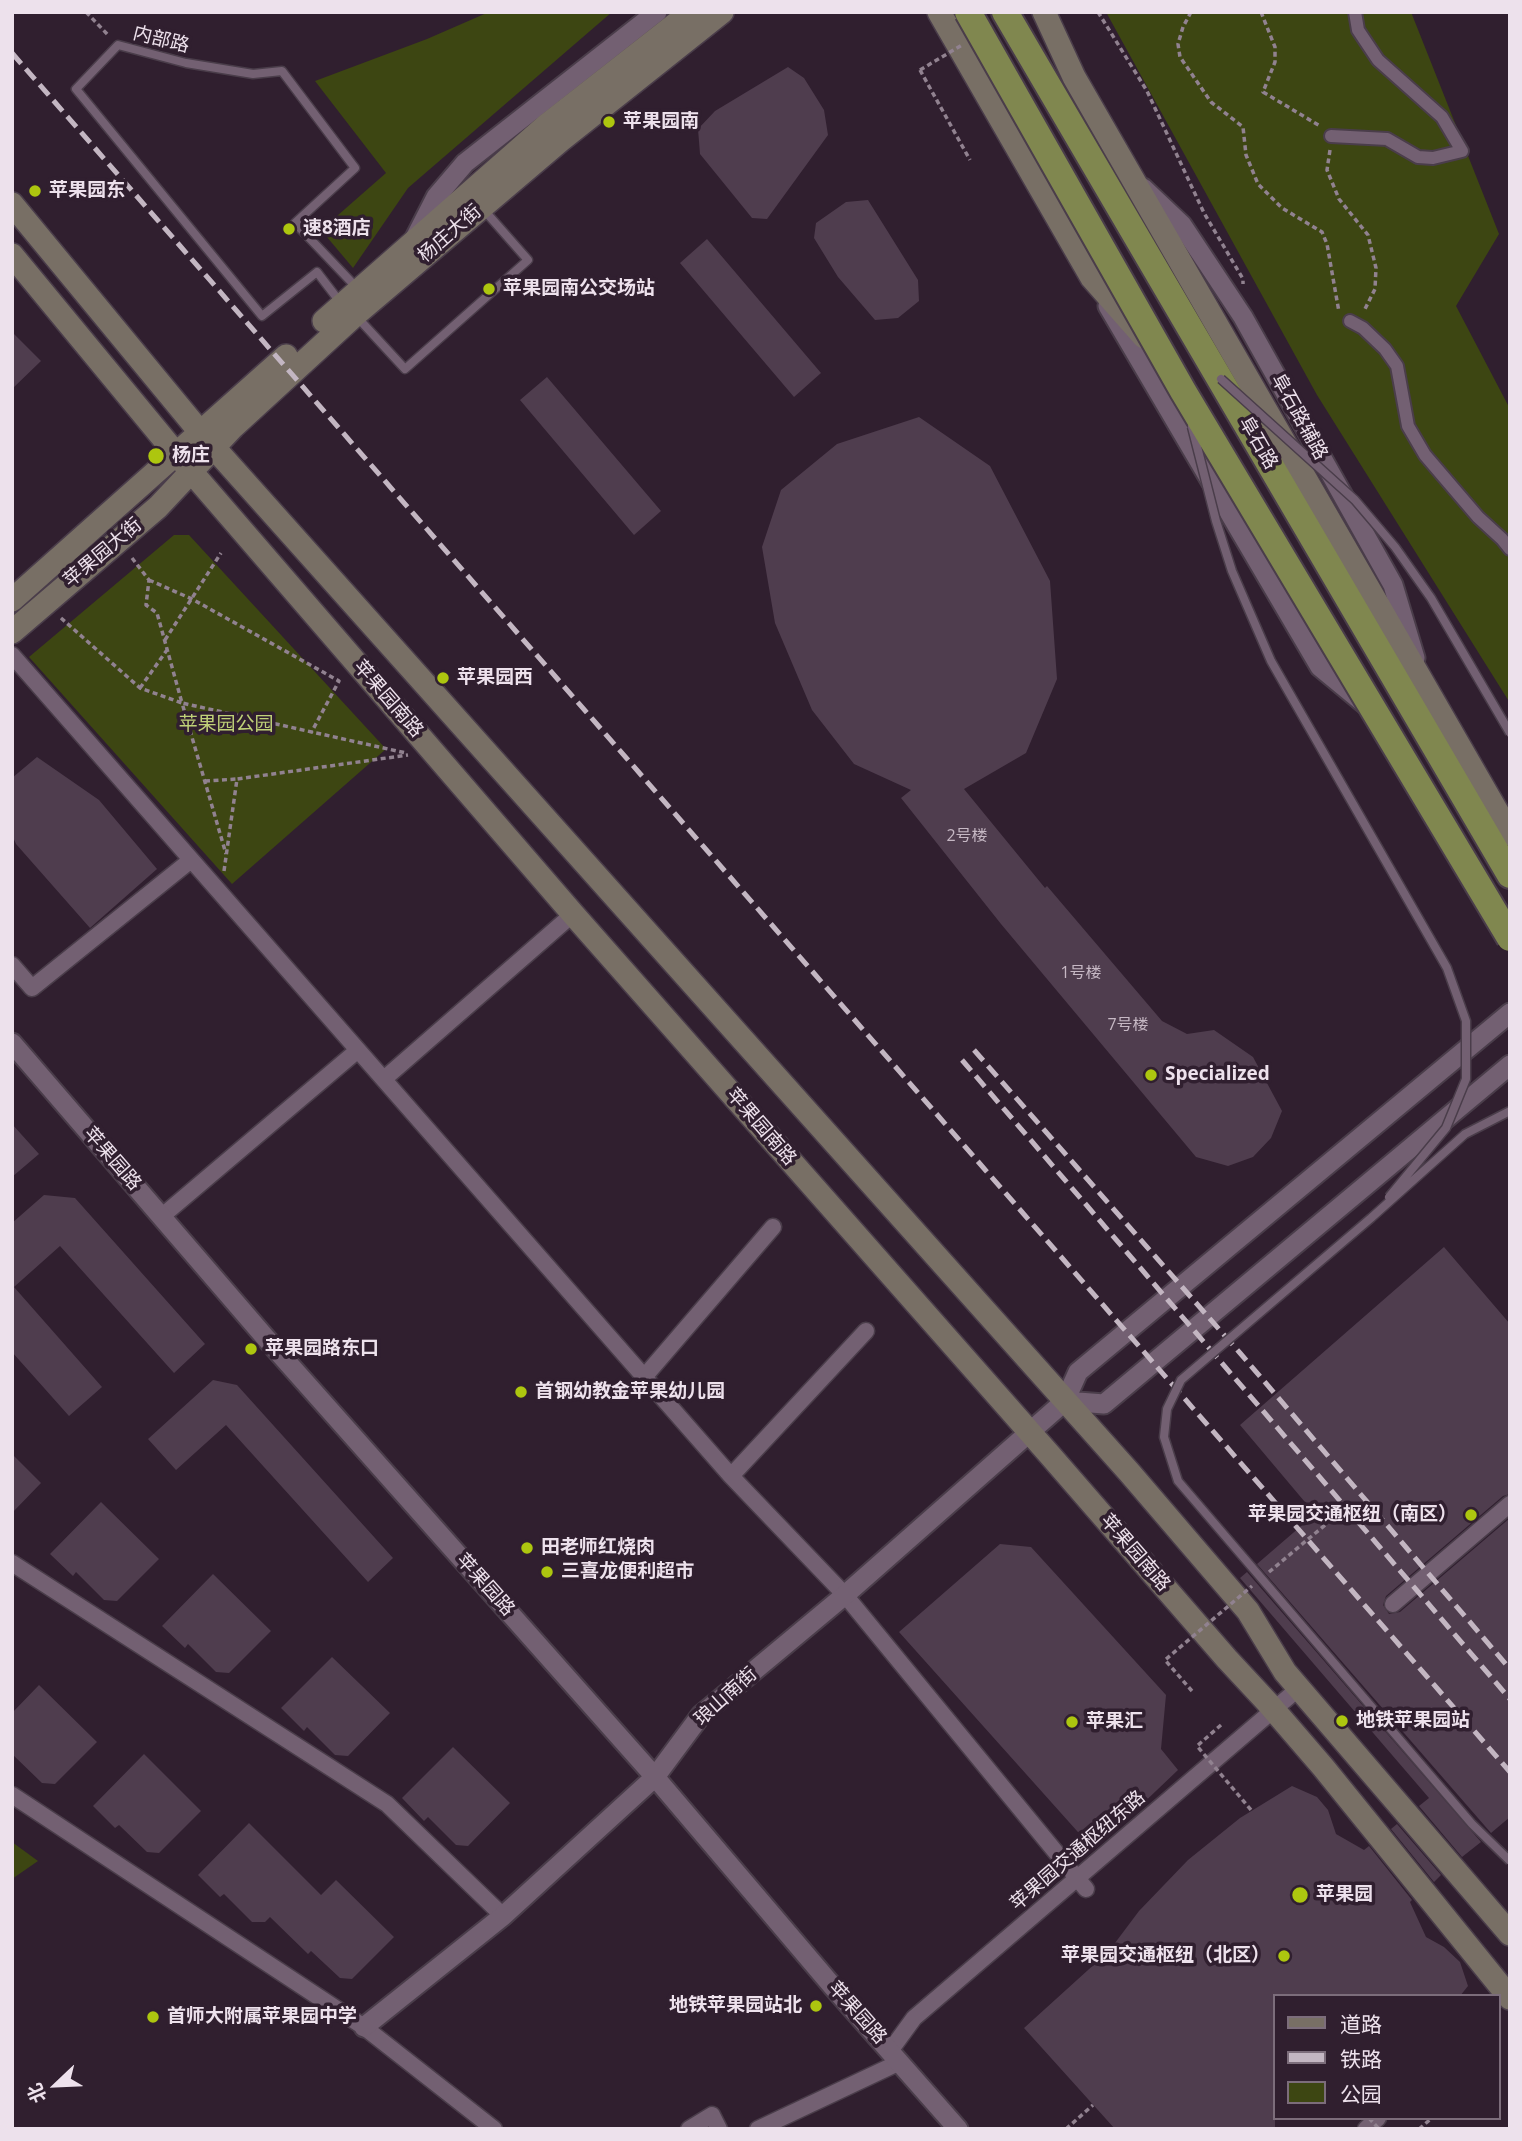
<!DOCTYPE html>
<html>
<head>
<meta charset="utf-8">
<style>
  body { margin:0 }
  #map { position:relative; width:1522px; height:2141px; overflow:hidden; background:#301f2f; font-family:"Open Sans","Noto Sans SC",sans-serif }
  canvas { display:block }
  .frame { position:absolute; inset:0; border:14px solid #ede1ec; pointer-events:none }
  .legend { position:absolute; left:1273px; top:1994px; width:228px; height:126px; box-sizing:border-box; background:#301f2f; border:2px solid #7c6d7b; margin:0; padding:9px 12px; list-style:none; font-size:21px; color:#ede1ec }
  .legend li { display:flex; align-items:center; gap:14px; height:35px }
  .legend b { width:35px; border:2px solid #7c6d7b }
  .north { position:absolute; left:21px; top:2050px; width:70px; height:70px; -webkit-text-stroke:5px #301f2f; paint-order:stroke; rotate:247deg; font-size:19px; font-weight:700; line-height:28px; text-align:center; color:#ede1ec }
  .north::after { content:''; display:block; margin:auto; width:24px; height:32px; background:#ede1ec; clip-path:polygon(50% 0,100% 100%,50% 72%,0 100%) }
</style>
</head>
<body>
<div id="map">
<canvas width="1522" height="2141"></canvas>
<div class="frame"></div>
<ul class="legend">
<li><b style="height:9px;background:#786f65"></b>道路</li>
<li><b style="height:9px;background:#c3b6c2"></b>铁路</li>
<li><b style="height:19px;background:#3d4612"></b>公园</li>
</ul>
<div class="north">北</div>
</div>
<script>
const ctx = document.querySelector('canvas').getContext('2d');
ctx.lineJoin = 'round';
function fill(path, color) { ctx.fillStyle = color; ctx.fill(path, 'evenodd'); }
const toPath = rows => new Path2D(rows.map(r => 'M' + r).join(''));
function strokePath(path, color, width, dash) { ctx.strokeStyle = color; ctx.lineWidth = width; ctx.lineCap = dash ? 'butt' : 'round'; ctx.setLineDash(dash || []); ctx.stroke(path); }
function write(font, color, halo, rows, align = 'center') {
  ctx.font = font + ' "Open Sans","Noto Sans SC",sans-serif'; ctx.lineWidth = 7; ctx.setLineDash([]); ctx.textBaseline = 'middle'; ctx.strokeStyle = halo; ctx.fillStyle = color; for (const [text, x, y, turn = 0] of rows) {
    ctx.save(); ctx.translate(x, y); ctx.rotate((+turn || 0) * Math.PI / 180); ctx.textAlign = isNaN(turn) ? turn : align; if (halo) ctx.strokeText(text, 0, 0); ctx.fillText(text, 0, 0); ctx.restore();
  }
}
fill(toPath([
  [489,12,612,12,408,188,353,268,321,230,386,173,315,81,427,39],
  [1106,12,1411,12,1499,234,1456,306,1510,409,1510,703,1317,395],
  [174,535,189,535,386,749,232,884,29,657],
  [12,1842,38,1861,12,1879]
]), '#3d4612');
fill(toPath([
  [788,67,804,78,824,110,828,135,767,219,752,218,700,154,698,129,715,111],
  [868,200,918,280,919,301,898,318,875,320,838,277,814,238,816,223,846,202],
  [707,239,821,373,794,397,680,263],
  [12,332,41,361,12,389],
  [547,377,661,511,634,535,520,400],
  [919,417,990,466,1050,581,1057,679,1026,753,964,789,1045,888,1047,886,1162,1021,1187,1034,1214,1030,1253,1057,1282,1111,1271,1138,1253,1157,1228,1166,1196,1157,1001,924,901,798,911,790,854,764,812,710,775,623,762,547,781,490,837,444],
  [37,757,99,800,157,869,90,928,16,844,12,835,12,778],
  [12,1124,39,1154,12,1177],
  [44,1195,75,1198,205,1344,174,1373,60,1246,14,1287,102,1387,69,1416,12,1352,12,1223],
  [1444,1247,1510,1324,1510,1494,1503,1496,1386,1596,1383,1605,1389,1614,1400,1612,1510,1518,1510,1817,1491,1833,1257,1564,1315,1514,1240,1425],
  [213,1380,237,1385,393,1558,368,1582,226,1425,176,1470,148,1439],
  [12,1454,41,1483,12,1513],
  [101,1502,159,1559,117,1601,104,1600,76,1572,73,1576,50,1554],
  [1000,1544,1031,1547,1166,1695,1161,1749,1178,1770,1094,1850,899,1632],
  [1247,1572,1481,1842,1462,1857,1419,1806,1429,1798,1240,1578],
  [213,1574,271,1631,229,1673,216,1672,188,1644,185,1648,162,1626],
  [332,1657,390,1713,348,1756,335,1755,307,1727,304,1731,281,1708],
  [39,1685,97,1742,55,1784,42,1783,12,1754,12,1713],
  [453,1747,510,1803,468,1846,456,1845,428,1817,424,1821,402,1798],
  [144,1754,201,1811,159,1853,147,1852,119,1825,115,1828,93,1806],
  [1292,1786,1317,1797,1328,1810,1336,1834,1364,1850,1369,1846,1412,1900,1410,1902,1426,1937,1444,1947,1460,1962,1468,1986,1460,1996,1275,1996,1275,2129,1115,2129,1024,2028,1109,1951,1139,1911,1188,1860,1240,1818],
  [249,1823,321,1895,336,1880,394,1937,352,1979,340,1978,311,1951,308,1954,270,1917,265,1922,252,1922,224,1894,220,1897,198,1875],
  [1397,1824,1441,1875,1434,1882,1391,1829]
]), '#4f3d4e');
const service = toPath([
  [340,302,317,272,262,316,76,89,118,45,186,63,253,74,282,71,355,168,295,223,358,289],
  [357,317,405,369,528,260,484,210]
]);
const pedestrian = toPath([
  [1331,136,1387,139,1418,157,1433,158,1462,151,1442,117,1378,60,1358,30,1355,12],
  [1350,321,1363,328,1385,349,1397,366,1408,426,1425,455,1478,517,1502,539,1510,549]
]);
const minor = toPath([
  [12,655,731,1476,845,1595,1086,1889],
  [12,965,32,988,191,860],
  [384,1079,573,914],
  [161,1217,358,1050],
  [645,1376,773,1227],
  [731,1476,866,1331],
  [12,1563,387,1804,503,1916],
  [1393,1604,1510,1504],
  [12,1795,364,2027,494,2129],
  [890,2051,914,2018,1299,1688],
  [689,2129,712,2115,719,2129],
  [758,2129,900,2062],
  [1366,2129,1378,2118]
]);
const tertiary = toPath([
  [1143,188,1182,225,1243,317,1393,585,1415,658],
  [415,238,436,197,465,163,657,12],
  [1108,306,1320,667,1366,705],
  [12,1043,264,1336,655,1777,834,1988,958,2129],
  [1065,1401,1104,1404,1510,1065],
  [364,2027,503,1916,655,1777,701,1715,845,1595,1065,1401,1078,1372,1510,1013]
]);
const secondary = toPath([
  [939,12,1092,278,1144,337],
  [1044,12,1074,77,1510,834],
  [12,204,200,432,1129,1472,1248,1611,1285,1672,1510,1934],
  [12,255,177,455,573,914,1049,1454,1227,1659,1267,1702,1323,1767,1510,1998],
  [324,321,548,124,691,12],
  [12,600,286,356],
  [12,632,158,507,233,427,355,315,561,140,722,12]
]);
const trunk = toPath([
  [1005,12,1510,875]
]);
strokePath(service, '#4a3d4a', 11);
strokePath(pedestrian, '#4a3d4a', 16);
strokePath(minor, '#4a3d4a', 19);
strokePath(tertiary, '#4a3d4a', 23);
strokePath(secondary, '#4a3d4a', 26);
strokePath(trunk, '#4a3d4a', 30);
strokePath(toPath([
  [86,12,109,36],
  [1098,12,1147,91,1204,213,1243,279,1243,284],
  [1191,12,1183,27,1178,44,1180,57,1211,102,1243,127,1246,155,1258,184,1282,208,1322,232,1327,244,1339,312],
  [1261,12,1275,47,1275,62,1263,92,1320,126],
  [920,70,970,160],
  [1330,150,1327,170,1339,199,1368,235,1376,268,1375,289,1364,311],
  [132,558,149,580,146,605,157,613,182,703,406,753],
  [149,580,192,599,339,681,311,733],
  [61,618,140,688,182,703,226,854],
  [165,640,221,553],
  [140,688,167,650],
  [205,781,237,779],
  [224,871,237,779,408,755],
  [1066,2129,1093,2105],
  [1419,2129,1432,2118]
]), '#918290', 3.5, [5, 3.5]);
strokePath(service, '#736072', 8);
strokePath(pedestrian, '#736072', 12);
strokePath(minor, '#736072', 16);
strokePath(tertiary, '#736072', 19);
strokePath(secondary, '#786f65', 23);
strokePath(trunk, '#80874f', 26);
strokePath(toPath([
  [12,53,1510,1772],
  [974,1050,1240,1353,1510,1669],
  [962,1060,1510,1699]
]), '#c3b6c2', 5, [14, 7]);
const serviceBridge = toPath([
  [1221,379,1355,500,1395,547,1431,598,1510,733],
  [1192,427,1216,521,1232,571,1271,661,1447,968,1466,1021,1466,1079,1446,1128,1389,1197],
  [1510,1111,1465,1134,1371,1218,1181,1380,1167,1409,1164,1437,1178,1481,1472,1824,1510,1861]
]);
const trunkBridge = toPath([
  [968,12,1183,391,1510,938]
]);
strokePath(serviceBridge, '#4a3d4a', 11, []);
strokePath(trunkBridge, '#4a3d4a', 30, []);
strokePath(toPath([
  [920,70,962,45],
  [1269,1572,1325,1525],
  [1192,1691,1165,1660,1252,1586],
  [1221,1725,1197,1746,1252,1811],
  [1369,2118,1379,2129]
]), '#918290', 3.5, [5, 3.5]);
strokePath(serviceBridge, '#736072', 8);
strokePath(trunkBridge, '#80874f', 26);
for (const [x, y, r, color] of [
  [609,122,7,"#adc60f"],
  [35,191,7,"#adc60f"],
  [289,229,7,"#adc60f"],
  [489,289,7,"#adc60f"],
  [156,456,9,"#adc60f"],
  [443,678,7,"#adc60f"],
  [1151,1075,7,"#adc60f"],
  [251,1349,7,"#adc60f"],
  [521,1392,7,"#adc60f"],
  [1471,1515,7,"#adc60f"],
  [527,1548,7,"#adc60f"],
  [547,1572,7,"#adc60f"],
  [1342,1721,7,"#adc60f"],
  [1072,1722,7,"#adc60f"],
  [1300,1895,9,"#adc60f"],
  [1284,1956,7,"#adc60f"],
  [816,2006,7,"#adc60f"],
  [153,2017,7,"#adc60f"]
]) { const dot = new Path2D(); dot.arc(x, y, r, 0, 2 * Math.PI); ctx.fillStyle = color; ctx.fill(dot); strokePath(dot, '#301f2f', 2.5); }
write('16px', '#c6b8c4', null, [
  ["2号楼",967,836],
  ["1号楼",1081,973],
  ["7号楼",1128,1025]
]);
write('19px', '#ede1ec', '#301f2f', [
  ["内部路",161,40,14],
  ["杨庄大街",450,234,-41],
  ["阜石路辅路",1299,417,61],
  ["阜石路",1258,443,60],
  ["苹果园大街",103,553,-40],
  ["苹果园南路",388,699,49],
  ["苹果园南路",761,1127,49],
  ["苹果园路",112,1159,49],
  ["苹果园南路",1135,1553,49],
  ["苹果园路",485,1585,48],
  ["琅山南街",726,1697,-42],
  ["苹果园交通枢纽东路",1078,1851,-41],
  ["苹果园路",857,2013,48]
]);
write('bold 19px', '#ede1ec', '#301f2f', [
  ["苹果园南",623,122],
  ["苹果园东",49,191],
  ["速8酒店",303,229],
  ["苹果园南公交场站",503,289],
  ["杨庄",172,456],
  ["苹果园西",457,678],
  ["Specialized",1165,1075],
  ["苹果园路东口",265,1349],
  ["首钢幼教金苹果幼儿园",535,1392],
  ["苹果园交通枢纽（南区）",1457,1515,"right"],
  ["田老师红烧肉",541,1548],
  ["三喜龙便利超市",561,1572],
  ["地铁苹果园站",1356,1721],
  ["苹果汇",1086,1722],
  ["苹果园",1316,1895],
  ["苹果园交通枢纽（北区）",1270,1956,"right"],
  ["地铁苹果园站北",802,2006,"right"],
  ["首师大附属苹果园中学",167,2017]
], 'left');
write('19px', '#bfd178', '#301f2f', [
  ["苹果园公园",226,725]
]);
</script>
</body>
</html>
